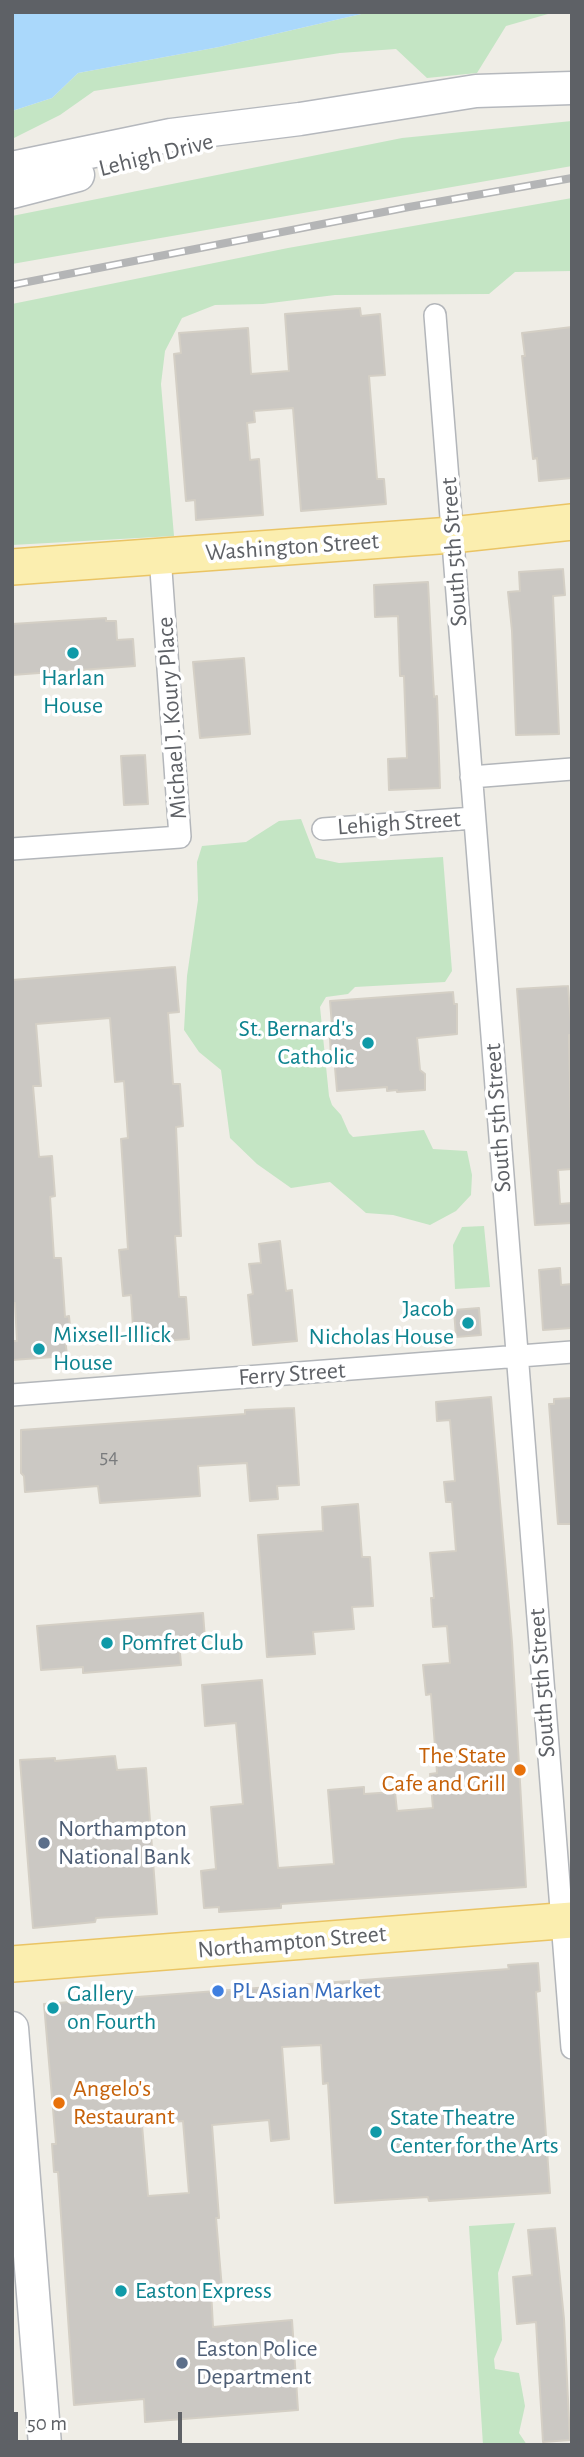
<!DOCTYPE html>
<html>
<head>
<meta charset="utf-8">
<style>
  body { margin:0 }
  #map { position:relative; width:584px; height:2457px; overflow:hidden; background:#efede6; font-family:"Alegreya Sans",sans-serif }
  canvas { display:block }
  .frame { position:absolute; inset:0; border:14px solid #5e6166; pointer-events:none }
  .scale { position:absolute; left:14px; top:2412px; width:168px; height:32px; box-sizing:border-box; border:4px solid #5e6166; border-top:0; padding-left:9px; font-size:21px; line-height:24px; white-space:nowrap; color:#5e6166; -webkit-text-stroke:5px #fff; paint-order:stroke }
</style>
</head>
<body>
<div id="map">
<canvas width="584" height="2457"></canvas>
<div class="frame"></div>
<div class="scale">50 m</div>
</div>
<script>
const ctx = document.querySelector('canvas').getContext('2d');
ctx.lineJoin = 'round';
function fill(path, color) { ctx.fillStyle = color; ctx.fill(path, 'evenodd'); }
const toPath = rows => new Path2D(rows.map(r => 'M' + r).join(''));
function strokePath(path, color, width, dash) { ctx.strokeStyle = color; ctx.lineWidth = width; ctx.lineCap = dash ? 'butt' : 'round'; ctx.setLineDash(dash || []); ctx.stroke(path); }
function write(font, color, halo, rows, align = 'center') {
  ctx.font = font + ' "Alegreya Sans",sans-serif'; ctx.lineWidth = 7; ctx.setLineDash([]); ctx.textBaseline = 'middle'; ctx.strokeStyle = halo; ctx.fillStyle = color; for (const [text, x, y, turn = 0] of rows) {
    ctx.save(); ctx.translate(x, y); ctx.rotate((+turn || 0) * Math.PI / 180); ctx.textAlign = isNaN(turn) ? turn : align; if (halo) ctx.strokeText(text, 0, 0); ctx.fillText(text, 0, 0); ctx.restore();
  }
}
fill(toPath([
  [370,12,555,12,506,26,477,73,427,78,396,49,340,53,94,91,60,115,12,139,12,111,52,98,78,73,219,47],
  [572,121,572,166,12,264,12,216,402,138],
  [572,198,572,271,515,272,489,294,335,295,263,304,215,305,182,318,165,351,161,384,174,536,12,545,12,304,288,248],
  [301,819,316,858,339,863,443,857,452,971,445,982,355,987,348,994,326,997,320,1007,329,1096,332,1105,341,1115,349,1133,353,1137,424,1130,433,1149,467,1151,472,1175,471,1195,456,1211,430,1225,393,1215,366,1213,330,1182,291,1188,257,1164,230,1138,221,1070,199,1052,184,1030,187,976,198,900,197,862,202,846,246,842,279,821],
  [484,1226,490,1287,455,1289,453,1245,462,1227],
  [515,2223,498,2273,502,2340,494,2359,495,2369,519,2373,525,2406,519,2433,527,2445,483,2445,469,2226]
]), '#c4e5c4');
fill(toPath([
  [12,12,370,12,219,47,78,73,52,98,12,111]
]), '#aad8fb');
const building = toPath([
  [360,308,361,316,380,314,385,375,369,376,377,479,384,479,386,504,301,511,293,408,254,411,255,422,247,423,250,460,259,459,263,515,196,520,195,500,186,501,174,354,181,353,179,333,248,328,251,374,289,371,285,314,360,308],
  [572,327,572,478,539,481,537,458,533,459,522,356,525,356,522,333,572,327],
  [563,569,565,595,553,596,559,734,516,735,512,631,508,592,520,591,519,572,563,569],
  [428,582,434,697,437,696,440,788,389,790,388,759,407,758,404,676,400,676,398,616,375,617,374,585,428,582],
  [106,618,106,621,116,621,117,640,133,639,135,666,12,675,12,624,106,618],
  [244,658,250,734,200,738,193,662,244,658],
  [145,755,148,804,124,805,121,756,145,755],
  [175,967,179,1012,168,1013,173,1084,180,1084,183,1126,176,1127,181,1236,175,1236,179,1297,186,1297,189,1339,134,1343,131,1295,123,1296,119,1250,128,1249,121,1139,128,1138,124,1081,115,1082,110,1018,36,1024,41,1086,33,1086,39,1157,52,1156,55,1196,50,1197,54,1258,61,1258,65,1317,69,1316,71,1337,65,1337,67,1356,12,1360,12,1341,17,1341,15,1303,12,1303,12,980,175,967],
  [568,986,572,1035,569,1035,572,1169,558,1170,560,1204,572,1203,572,1223,535,1225,517,989,568,986],
  [453,992,454,1004,457,1004,457,1034,417,1038,420,1070,425,1074,425,1090,397,1092,397,1090,387,1091,387,1087,337,1091,334,1056,331,1057,330,1038,333,1038,330,1001,453,992],
  [280,1241,286,1291,292,1290,297,1341,253,1345,248,1295,253,1294,249,1264,261,1263,259,1244,280,1241],
  [560,1268,561,1285,572,1284,572,1328,543,1330,539,1270,560,1268],
  [479,1308,481,1335,456,1337,454,1310,479,1308],
  [491,1397,512,1642,526,1887,281,1904,281,1908,219,1912,219,1907,204,1908,201,1871,216,1869,211,1807,243,1804,236,1723,205,1726,202,1685,262,1680,278,1868,334,1864,328,1790,364,1787,364,1794,395,1792,397,1811,433,1808,430,1774,437,1773,431,1694,426,1695,423,1665,450,1663,447,1626,433,1627,431,1598,434,1598,430,1553,456,1551,452,1502,446,1502,444,1482,455,1481,450,1420,437,1421,436,1402,491,1397],
  [572,1398,572,1524,558,1524,549,1404,554,1404,554,1399,572,1398],
  [294,1408,299,1485,277,1486,278,1499,250,1501,247,1463,198,1466,200,1496,100,1503,98,1486,25,1492,24,1476,21,1473,21,1430,245,1414,245,1410,294,1408],
  [358,1504,362,1557,370,1557,373,1606,352,1607,354,1629,313,1632,315,1654,267,1657,258,1535,323,1531,322,1507,358,1504],
  [203,1613,205,1639,179,1641,181,1665,83,1673,83,1667,41,1670,37,1626,203,1613],
  [115,1756,117,1770,146,1768,157,1914,96,1918,95,1922,33,1928,20,1760,55,1758,55,1761,115,1756],
  [538,1963,540,1991,536,1992,550,2193,429,2201,428,2197,335,2203,328,2083,323,2084,321,2045,282,2047,289,2139,271,2141,269,2120,212,2125,219,2218,216,2218,222,2289,211,2290,213,2327,292,2320,298,2410,145,2422,144,2399,74,2405,58,2172,54,2172,52,2144,56,2144,44,2004,509,1969,508,1965,538,1963],
  [183,2121,189,2193,148,2196,142,2125,183,2121],
  [555,2228,564,2319,570,2440,543,2442,536,2322,517,2324,513,2277,532,2275,528,2230,555,2228]
]);
fill(building, '#cbc8c3');
strokePath(building, '#d4cfc5', 2);
const street = toPath([
  [435,315,572,2048],
  [471,777,572,769],
  [323,829,474,818],
  [12,849,180,837,160,556],
  [12,1395,572,1352]
]);
const secondary = toPath([
  [12,168,171,135,300,119,476,91,572,88],
  [12,192,78,175],
  [12,2028,45,2445]
]);
const primary = toPath([
  [12,567,452,535,572,522],
  [12,1964,572,1920]
]);
strokePath(street, '#b3b6ba', 24);
strokePath(secondary, '#b5b8bd', 35);
strokePath(primary, '#eac464', 38);
strokePath(street, '#fff', 21);
strokePath(secondary, '#fff', 32);
strokePath(primary, '#fbeeaf', 35);
const rail = toPath([
  [12,285,409,207,572,178]
]);
strokePath(rail, '#b4b5b6', 8);
strokePath(rail, '#fff', 5, [16]);
for (const [x, y, r, color] of [
  [73,653,7,"#0f9aa8"],
  [368,1043,7,"#0f9aa8"],
  [468,1323,7,"#0f9aa8"],
  [39,1349,7,"#0f9aa8"],
  [107,1643,7,"#0f9aa8"],
  [520,1770,7,"#e8710a"],
  [44,1843,7,"#5c6f8a"],
  [218,1991,7,"#3f7fe0"],
  [53,2008,7,"#0f9aa8"],
  [59,2103,7,"#e8710a"],
  [376,2132,7,"#0f9aa8"],
  [121,2291,7,"#0f9aa8"],
  [182,2363,7,"#5c6f8a"]
]) { const dot = new Path2D(); dot.arc(x, y, r, 0, 2 * Math.PI); ctx.fillStyle = color; ctx.fill(dot); strokePath(dot, '#fff', 2.5); }
write('21px', '#797b7d', null, [
  ["54",109,1457]
]);
write('24px', '#5e6166', '#fff', [
  ["Lehigh Drive",156,155,-14],
  ["Washington Street",292,547,-4],
  ["South 5th Street",454,552,-94],
  ["Michael J. Koury Place",172,718,-94],
  ["Lehigh Street",399,823,-4],
  ["South 5th Street",498,1118,-94],
  ["Ferry Street",292,1374,-4],
  ["South 5th Street",542,1683,-94],
  ["Northampton Street",292,1942,-5]
]);
write('24px', '#0d838f', '#fff', [
  ["Harlan",73,678,"center"],
  ["House",73,706,"center"],
  ["St. Bernard's",354,1029,"right"],
  ["Catholic",354,1057,"right"],
  ["Jacob",454,1309,"right"],
  ["Nicholas House",454,1337,"right"],
  ["Mixsell-Illick",53,1335],
  ["House",53,1363],
  ["Pomfret Club",121,1643],
  ["Gallery",67,1994],
  ["on Fourth",67,2022],
  ["State Theatre",390,2118],
  ["Center for the Arts",390,2146],
  ["Easton Express",135,2291]
], 'left');
write('24px', '#c56008', '#fff', [
  ["The State",506,1756],
  ["Cafe and Grill",506,1784],
  ["Angelo's",73,2089,"left"],
  ["Restaurant",73,2117,"left"]
], 'right');
write('24px', '#4e5e75', '#fff', [
  ["Northampton",58,1829],
  ["National Bank",58,1857],
  ["Easton Police",196,2349],
  ["Department",196,2377]
], 'left');
write('24px', '#366cbe', '#fff', [
  ["PL Asian Market",232,1991]
], 'left');
</script>
</body>
</html>
